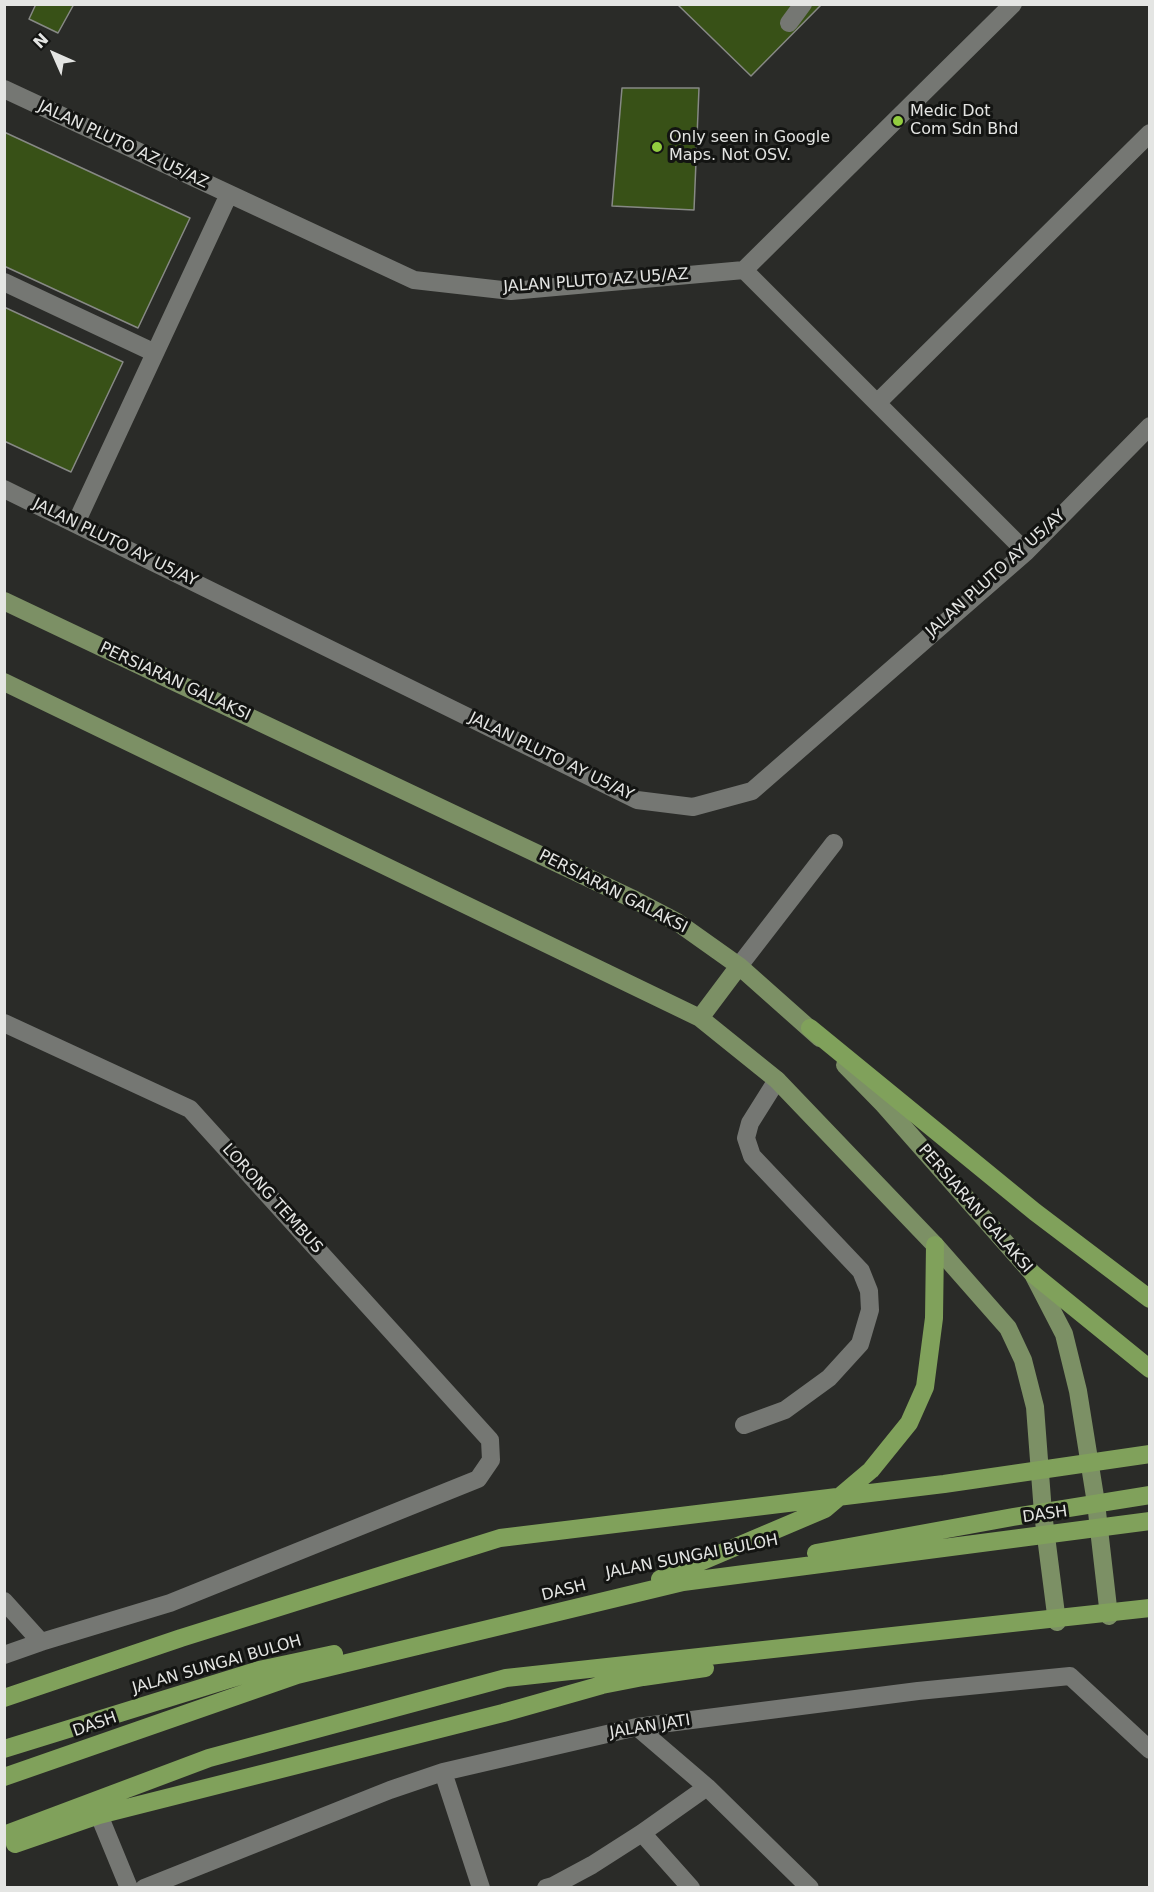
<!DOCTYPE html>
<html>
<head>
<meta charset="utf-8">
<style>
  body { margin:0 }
  #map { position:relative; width:1154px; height:1892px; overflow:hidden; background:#2a2b28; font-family:"DejaVu Sans",sans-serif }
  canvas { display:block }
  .frame { position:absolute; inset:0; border:6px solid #e4e5e3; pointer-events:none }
  .north { position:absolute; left:24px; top:24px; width:60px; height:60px; -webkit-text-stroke:4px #131412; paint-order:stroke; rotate:315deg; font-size:16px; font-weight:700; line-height:24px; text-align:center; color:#e4e5e3 }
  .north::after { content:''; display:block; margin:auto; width:21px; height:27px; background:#e4e5e3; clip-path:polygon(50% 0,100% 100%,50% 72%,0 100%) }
</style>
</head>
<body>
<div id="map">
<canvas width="1154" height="1892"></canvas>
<div class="frame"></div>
<div class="north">N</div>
</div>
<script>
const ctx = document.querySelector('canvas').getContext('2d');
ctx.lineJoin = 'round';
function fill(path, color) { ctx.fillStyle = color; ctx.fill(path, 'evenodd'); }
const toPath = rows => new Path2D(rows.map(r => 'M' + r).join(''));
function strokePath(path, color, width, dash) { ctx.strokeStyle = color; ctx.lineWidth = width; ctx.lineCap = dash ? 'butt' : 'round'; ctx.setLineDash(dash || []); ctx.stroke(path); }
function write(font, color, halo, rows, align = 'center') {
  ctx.font = font + ' "DejaVu Sans",sans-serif'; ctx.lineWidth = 6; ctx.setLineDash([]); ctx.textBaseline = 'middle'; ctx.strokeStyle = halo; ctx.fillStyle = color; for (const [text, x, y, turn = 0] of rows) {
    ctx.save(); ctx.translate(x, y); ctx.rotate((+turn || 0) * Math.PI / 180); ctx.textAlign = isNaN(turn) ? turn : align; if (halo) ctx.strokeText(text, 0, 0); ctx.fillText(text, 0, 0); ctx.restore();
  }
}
const building = toPath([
  [36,4,74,4,58,33,29,19,36,4],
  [677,4,822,4,751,76,677,4],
  [622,88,699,88,694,210,612,206,622,88],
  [4,132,190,218,138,328,4,266,4,132],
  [4,307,123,362,71,472,4,441,4,307]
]);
fill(building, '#385117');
strokePath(building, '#878985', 1.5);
strokePath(toPath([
  [789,23,803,4],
  [4,89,414,280,511,291,744,270,1013,4],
  [744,270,1026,552],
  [4,282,155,353],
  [877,403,1150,133],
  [4,489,637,800,693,807,752,791,1026,552,1150,426],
  [76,523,229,194],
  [739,966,834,843],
  [4,1023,190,1109,490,1440,491,1460,478,1479,170,1603,41,1642,4,1655],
  [744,1425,785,1410,829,1378,860,1344,870,1310,869,1291,861,1271,752,1156,746,1138,750,1123,777,1080],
  [4,1601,41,1642],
  [637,1727,707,1787,810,1888],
  [443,1772,481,1888],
  [99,1815,129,1888],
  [642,1833,691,1888],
  [144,1888,390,1790,443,1772,637,1727,918,1691,1070,1676,1150,1750],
  [546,1888,553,1886,592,1865,642,1833,707,1787]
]), '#757773', 18);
strokePath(toPath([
  [4,601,635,900,677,922,739,966,820,1038],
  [4,682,700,1018,777,1080,935,1245,1008,1328,1023,1360,1035,1407,1043,1513,1057,1622],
  [700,1018,739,966],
  [845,1065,884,1105,1033,1274,1064,1334,1078,1391,1096,1503,1109,1616]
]), '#7c9065', 18);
strokePath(toPath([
  [810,1028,1035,1212,1150,1299],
  [1033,1274,1150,1369],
  [816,1553,1013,1517,1150,1495],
  [660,1579,825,1509,871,1470,909,1423,925,1387,934,1318,935,1245],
  [4,1698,181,1638,500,1538,944,1484,1150,1454],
  [4,1749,259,1670,334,1654],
  [4,1777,297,1675,683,1582,1150,1521],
  [4,1835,209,1758,506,1678,1150,1608],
  [15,1844,99,1815,503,1713,602,1685,643,1677,705,1668]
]), '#80a15b', 18);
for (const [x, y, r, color] of [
  [898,121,6,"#92cd3f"],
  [657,147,6,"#92cd3f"]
]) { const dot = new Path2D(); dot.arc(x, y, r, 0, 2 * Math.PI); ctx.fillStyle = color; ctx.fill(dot); strokePath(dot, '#131412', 2); }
write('16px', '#e4e5e3', '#131412', [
  ["Medic Dot",910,112],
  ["Com Sdn Bhd",910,130],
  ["Only seen in Google",669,138],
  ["Maps. Not OSV.",669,156]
], 'left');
write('16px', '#e4e5e3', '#131412', [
  ["JALAN PLUTO AZ U5/AZ",123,145,25],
  ["JALAN PLUTO AZ U5/AZ",596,281,-4],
  ["JALAN PLUTO AY U5/AY",115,543,26],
  ["JALAN PLUTO AY U5/AY",996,574,-42],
  ["PERSIARAN GALAKSI",175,682,25],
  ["JALAN PLUTO AY U5/AY",551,757,26],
  ["PERSIARAN GALAKSI",613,892,27],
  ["LORONG TEMBUS",272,1199,48],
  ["PERSIARAN GALAKSI",975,1209,49],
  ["DASH",1045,1515,-8],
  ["JALAN SUNGAI BULOH",692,1557,-11],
  ["DASH",564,1591,-14],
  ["JALAN SUNGAI BULOH",217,1665,-16],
  ["DASH",95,1725,-19],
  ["JALAN JATI",650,1727,-9]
]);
</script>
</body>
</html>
